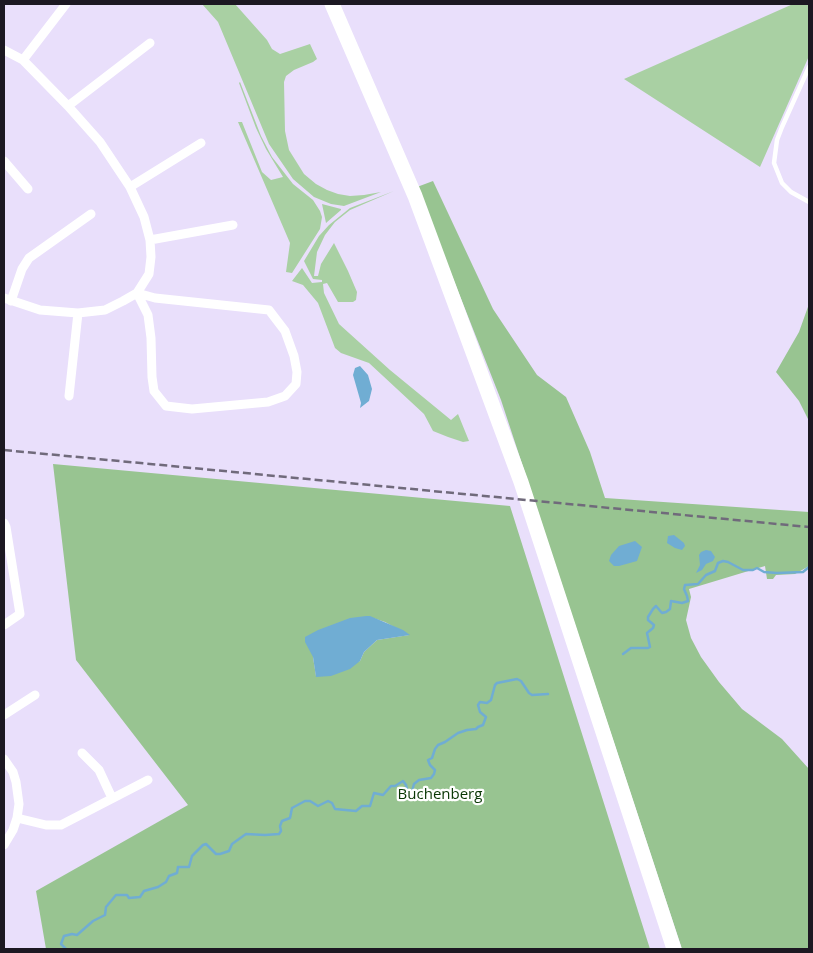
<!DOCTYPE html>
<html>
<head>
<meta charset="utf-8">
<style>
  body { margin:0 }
  #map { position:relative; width:813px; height:953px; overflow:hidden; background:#e9dffb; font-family:"Open Sans",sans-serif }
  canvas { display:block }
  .frame { position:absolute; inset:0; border:5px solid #1c1822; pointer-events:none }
</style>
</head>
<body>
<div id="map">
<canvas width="813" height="953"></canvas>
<div class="frame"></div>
</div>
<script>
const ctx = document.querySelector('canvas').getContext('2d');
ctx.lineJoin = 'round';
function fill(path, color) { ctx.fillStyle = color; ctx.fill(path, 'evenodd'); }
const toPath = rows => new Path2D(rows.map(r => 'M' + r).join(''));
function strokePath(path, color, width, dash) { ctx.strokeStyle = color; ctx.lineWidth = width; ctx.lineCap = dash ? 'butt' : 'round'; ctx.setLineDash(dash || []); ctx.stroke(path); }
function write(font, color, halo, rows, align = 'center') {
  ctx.font = font + ' "Open Sans",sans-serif'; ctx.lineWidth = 4.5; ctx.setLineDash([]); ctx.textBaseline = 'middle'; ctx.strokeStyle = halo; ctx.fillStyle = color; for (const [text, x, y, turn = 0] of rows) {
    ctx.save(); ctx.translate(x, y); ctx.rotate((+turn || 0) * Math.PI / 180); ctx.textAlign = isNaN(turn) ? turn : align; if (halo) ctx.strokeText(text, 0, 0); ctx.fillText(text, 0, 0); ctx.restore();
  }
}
fill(toPath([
  [202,4,235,4,267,40,272,49,280,54,310,44,317,59,313,62,294,70,286,76,284,82,285,131,289,150,304,174,316,184,327,190,338,194,350,196,364,195,381,192,344,206,331,204,314,197,293,179,269,144,218,22],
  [793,4,809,4,809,56,760,167,624,79],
  [240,82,261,136,272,157,293,184,313,200,320,211,322,217,320,229,292,273,286,272,290,243,238,122,242,122,262,172,271,180,283,177,266,149,256,128,239,83],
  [394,191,350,210,335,222,325,235,317,252,314,276,318,276,321,264,334,243,348,271,357,292,356,300,353,302,338,302,327,283,323,284,324,293,339,324,390,370,451,420,458,414,469,441,463,442,448,437,433,431,424,414,369,363,341,353,335,348,318,303,303,285,292,281,302,268,312,283,322,282,322,280,313,279,304,261,319,236,329,225,350,208],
  [322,204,341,209,341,210,326,223]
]), '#a9d0a3');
fill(toPath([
  [433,181,493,309,537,375,566,397,590,452,605,498,809,512,809,566,795,574,776,575,773,579,767,579,765,566,689,589,691,597,686,620,691,638,701,657,719,682,742,709,782,739,809,769,809,949,682,949,501,400,417,187],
  [809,304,809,421,799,401,776,372,799,332],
  [53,464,510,506,650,949,46,949,36,891,188,805,76,660],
  [373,618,385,622,409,635,377,640,364,652,360,661,316,676,313,657]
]), '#98c491');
fill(toPath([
  [360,366,368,375,372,389,369,401,360,408,361,403,353,375,355,368],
  [674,535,684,543,685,546,682,550,675,548,667,543,668,536],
  [635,541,642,547,637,561,619,566,614,566,609,561,611,555,619,546],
  [706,550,711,551,715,557,713,561,706,564,702,570,696,573,700,565,699,555,701,552],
  [366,616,370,616,403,630,410,635,377,640,364,652,360,661,350,669,331,676,316,677,313,657,305,642,305,637,318,630,350,618]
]), '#70add3');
strokePath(toPath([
  [623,654,631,648,648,648,650,647,647,633,653,628,654,625,648,620,648,617,653,609,656,606,662,613,666,612,670,609,671,601,682,603,688,601,687,596,684,589,685,585,698,584,706,575,715,571,718,563,723,561,728,562,743,570,753,570,757,568,764,572,777,573,803,572,809,567],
  [66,949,61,944,64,936,72,934,77,935,93,921,105,915,106,907,116,895,127,895,129,898,140,897,144,891,158,887,166,882,169,876,177,873,178,867,189,867,192,856,203,845,206,844,216,854,220,854,229,851,232,844,246,834,265,835,279,834,281,831,280,826,282,821,290,818,292,808,305,801,310,801,318,806,328,801,332,803,335,809,356,811,362,806,370,806,374,793,383,795,391,786,395,786,403,781,406,785,408,794,411,795,414,784,419,780,431,778,434,774,435,770,430,765,428,760,432,758,435,749,438,745,445,742,458,733,467,730,476,729,478,727,483,725,486,717,480,712,478,705,480,702,487,703,491,700,495,685,497,683,517,679,521,681,529,693,532,695,548,694]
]), '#70add3', 2.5);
strokePath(toPath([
  [809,67,782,127,777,140,774,163,782,183,791,192,809,202]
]), '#fff', 4.5);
strokePath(toPath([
  [4,50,23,60,68,106,100,142,130,187,144,217,150,240,151,257,149,274,137,293,123,301,105,310,78,313,40,310,4,298],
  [23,60,66,4],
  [68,106,150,43],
  [4,161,28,189],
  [130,187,201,143],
  [150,240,233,225],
  [137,293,155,298,269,310,285,331,294,356,297,372,296,384,285,396,268,402,192,409,166,406,154,391,152,377,151,338,148,315,137,293],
  [11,301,22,269,29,258,91,214],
  [69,396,78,313],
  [4,523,6,527,20,614,4,625],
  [4,715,35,695],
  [82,753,99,770,112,798],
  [4,759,13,772,16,782,19,804,17,818,13,830,4,845],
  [17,818,46,825,61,825,148,780]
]), '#fff', 9);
strokePath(toPath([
  [332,4,415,196,521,482,674,949]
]), '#fff', 15);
strokePath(toPath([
  [4,450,809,527]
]), '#706a7b', 2.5, [8, 4]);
write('15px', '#093704', '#fff', [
  ["Buchenberg",440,795]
]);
</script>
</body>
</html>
